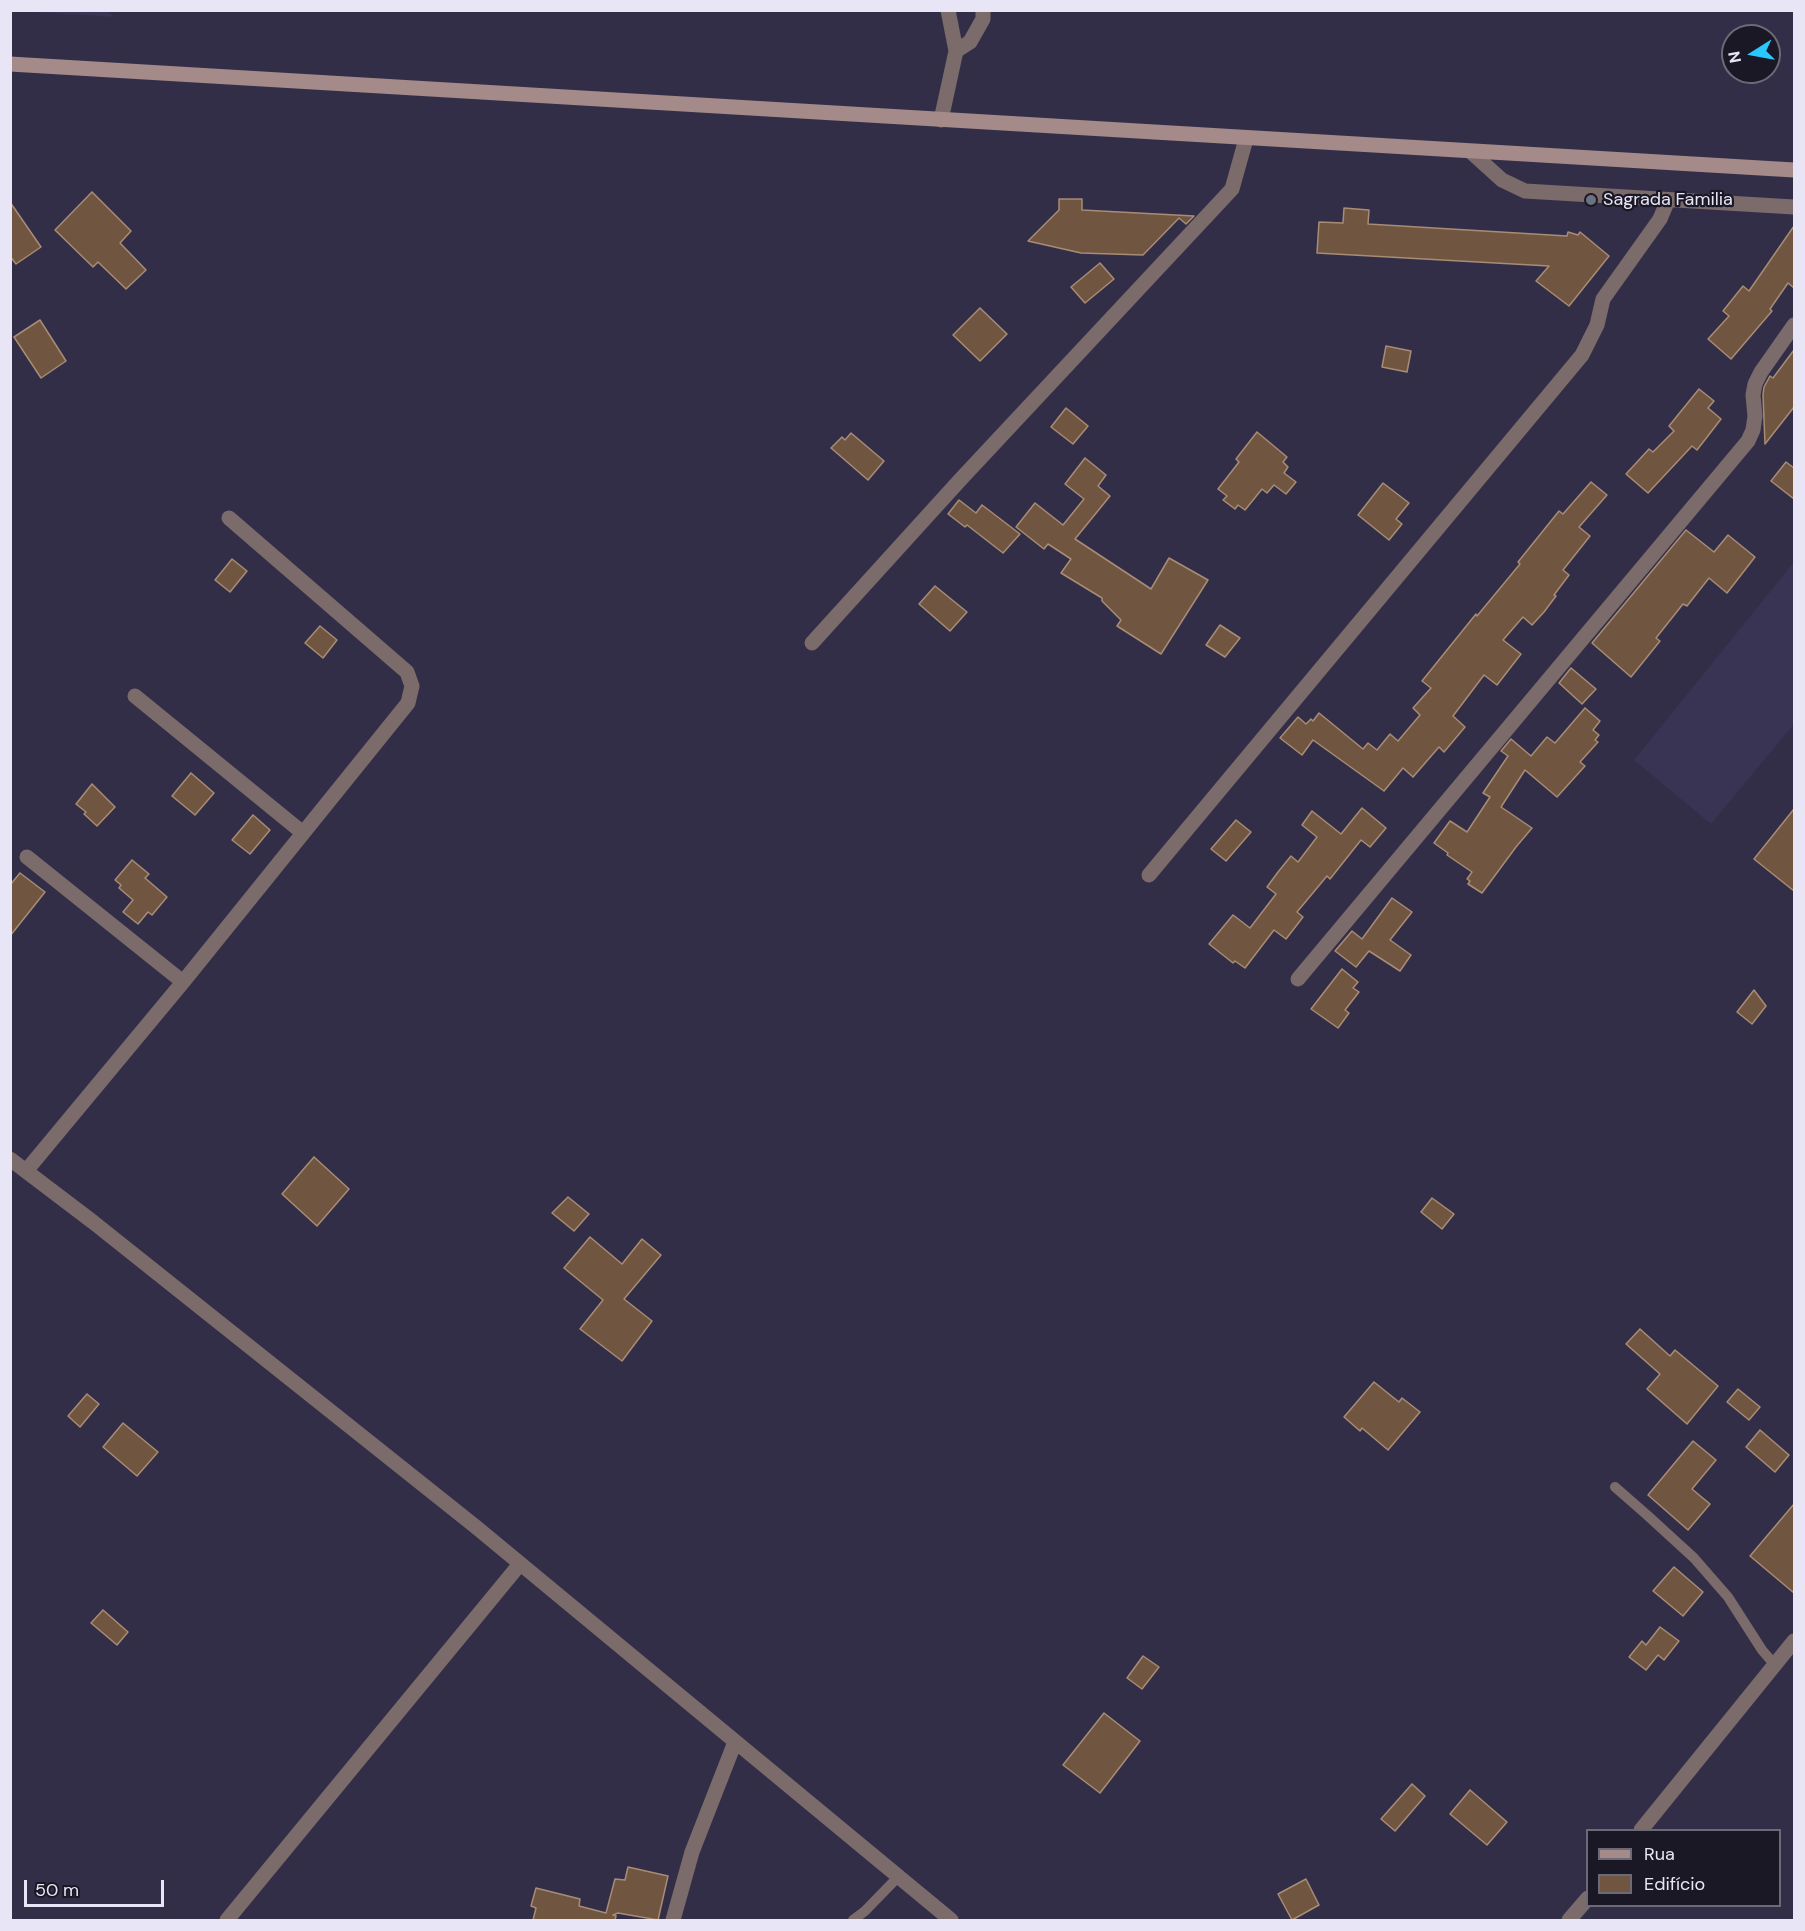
<!DOCTYPE html>
<html>
<head>
<meta charset="utf-8">
<style>
  body { margin:0 }
  #map { position:relative; width:1805px; height:1931px; overflow:hidden; background:#332e48; font-family:"DM Sans",sans-serif }
  canvas { display:block }
  .frame { position:absolute; inset:0; border:12px solid #e8e5f7; pointer-events:none }
  .legend { position:absolute; left:1586px; top:1829px; width:195px; height:78px; box-sizing:border-box; background:#1a1824; border:2px solid #6c6a78; margin:0; padding:8px 10px; list-style:none; font-size:18px; color:#e8e5f7 }
  .legend li { display:flex; align-items:center; gap:12px; height:30px }
  .legend b { width:30px; border:2px solid #6c6a78 }
  .north { position:absolute; left:1721px; top:24px; width:60px; height:60px; box-sizing:border-box; background:#1a1824; border:2px solid #6c6a78; border-radius:50%; rotate:259deg; font-size:16px; font-weight:700; line-height:24px; text-align:center; color:#e8e5f7 }
  .north::after { content:''; display:block; margin:auto; width:21px; height:27px; background:#29c8ff; clip-path:polygon(50% 0,100% 100%,50% 72%,0 100%) }
  .scale { position:absolute; left:24px; top:1880px; width:140px; height:27px; box-sizing:border-box; border:3px solid #e8e5f7; border-top:0; padding-left:8px; font-size:18px; line-height:21px; white-space:nowrap; color:#e8e5f7; -webkit-text-stroke:4px #1a1824; paint-order:stroke }
</style>
</head>
<body>
<div id="map">
<canvas width="1805" height="1931"></canvas>
<div class="frame"></div>
<ul class="legend">
<li><b style="height:8px;background:#a48a89"></b>Rua</li>
<li><b style="height:16px;background:#705641"></b>Edifício</li>
</ul>
<div class="north">N</div>
<div class="scale">50 m</div>
</div>
<script>
const ctx = document.querySelector('canvas').getContext('2d');
ctx.lineJoin = 'round';
function fill(path, color) { ctx.fillStyle = color; ctx.fill(path, 'evenodd'); }
const toPath = rows => new Path2D(rows.map(r => 'M' + r).join(''));
function strokePath(path, color, width, dash) { ctx.strokeStyle = color; ctx.lineWidth = width; ctx.lineCap = dash ? 'butt' : 'round'; ctx.setLineDash(dash || []); ctx.stroke(path); }
function write(font, color, halo, rows, align = 'center') {
  ctx.font = font + ' "DM Sans",sans-serif'; ctx.lineWidth = 4.5; ctx.setLineDash([]); ctx.textBaseline = 'middle'; ctx.strokeStyle = halo; ctx.fillStyle = color; for (const [text, x, y, turn = 0] of rows) {
    ctx.save(); ctx.translate(x, y); ctx.rotate((+turn || 0) * Math.PI / 180); ctx.textAlign = isNaN(turn) ? turn : align; if (halo) ctx.strokeText(text, 0, 0); ctx.fillText(text, 0, 0); ctx.restore();
  }
}
fill(toPath([
  [20,11,108,11,114,17],
  [1794,562,1794,724,1711,824,1634,760]
]), '#393354');
const building = toPath([
  [92,192,131,231,120,243,146,270,126,289,98,262,93,267,55,230,92,192],
  [1059,199,1082,199,1082,210,1194,216,1186,224,1179,218,1143,255,1081,253,1028,241,1059,210,1059,199],
  [10,202,41,247,16,264,10,256,10,202],
  [1344,208,1369,210,1368,224,1567,236,1568,232,1578,235,1580,232,1609,256,1569,306,1536,281,1549,266,1317,253,1319,222,1343,223,1344,208],
  [1794,226,1794,288,1788,283,1770,309,1772,311,1731,359,1708,339,1729,316,1723,311,1743,286,1749,291,1794,226],
  [1100,263,1114,279,1085,303,1071,287,1100,263],
  [980,308,1007,334,980,361,953,335,980,308],
  [40,320,66,361,41,378,14,337,40,320],
  [1386,346,1411,351,1407,372,1382,367,1386,346],
  [1794,350,1794,407,1765,444,1763,395,1764,387,1770,376,1773,378,1794,350],
  [1699,389,1714,401,1708,408,1721,419,1697,450,1692,446,1648,493,1626,474,1649,449,1653,452,1674,431,1669,426,1699,389],
  [1066,408,1088,426,1073,444,1051,427,1066,408],
  [1257,432,1287,457,1283,462,1288,467,1284,473,1296,482,1286,494,1274,485,1267,493,1262,489,1245,510,1238,505,1235,509,1223,500,1227,496,1218,489,1239,462,1236,459,1257,432],
  [851,433,884,461,868,480,831,448,842,437,845,440,851,433],
  [1085,458,1106,475,1098,486,1110,496,1075,539,1151,589,1169,558,1208,580,1161,654,1117,626,1121,620,1102,601,1102,598,1061,573,1071,559,1048,544,1044,549,1016,527,1035,503,1063,525,1084,499,1065,484,1085,458],
  [1786,462,1794,468,1794,499,1771,481,1786,462],
  [1591,482,1607,495,1579,527,1590,536,1563,570,1569,575,1554,595,1556,596,1544,612,1532,625,1523,617,1503,640,1521,654,1497,685,1484,675,1453,716,1465,727,1444,752,1439,747,1413,777,1403,768,1384,791,1313,740,1302,755,1280,738,1298,717,1306,724,1311,719,1313,721,1319,713,1363,749,1368,743,1377,750,1390,734,1398,741,1420,715,1413,708,1431,688,1422,681,1476,614,1477,616,1520,564,1518,562,1559,511,1563,514,1591,482],
  [1383,483,1409,503,1396,519,1402,524,1389,540,1358,515,1383,483],
  [959,500,976,513,982,505,1020,534,1003,553,967,525,965,527,948,514,959,500],
  [1686,530,1714,552,1728,535,1755,557,1727,593,1709,578,1687,606,1683,604,1656,638,1660,641,1631,677,1592,643,1686,530],
  [232,559,247,571,230,592,215,580,232,559],
  [935,586,967,612,950,631,919,604,935,586],
  [1220,625,1240,638,1225,657,1206,645,1220,625],
  [320,626,337,640,323,658,305,643,320,626],
  [1571,668,1596,689,1582,704,1559,683,1571,668],
  [1585,708,1600,721,1593,730,1599,735,1595,740,1598,742,1580,762,1585,766,1557,797,1525,770,1501,807,1532,828,1516,847,1482,893,1468,884,1470,881,1467,879,1472,872,1447,855,1448,853,1434,843,1450,821,1467,832,1490,797,1483,793,1508,756,1501,751,1511,739,1531,756,1547,737,1555,743,1585,708],
  [191,773,214,793,195,815,172,796,191,773],
  [92,784,115,807,97,826,84,814,86,812,76,804,92,784],
  [1362,808,1386,828,1370,847,1361,840,1330,879,1327,876,1297,912,1303,917,1286,939,1274,930,1245,968,1235,961,1233,963,1209,944,1233,915,1250,928,1276,894,1267,887,1278,872,1291,856,1298,862,1317,837,1302,825,1312,811,1341,834,1362,808],
  [1794,809,1794,891,1754,859,1794,809],
  [253,815,270,830,250,854,232,840,253,815],
  [1236,820,1251,832,1226,861,1211,849,1236,820],
  [132,860,149,874,145,878,167,897,152,915,148,912,138,924,123,912,133,900,119,888,121,885,115,880,132,860],
  [20,873,45,892,10,936,10,885,20,873],
  [1392,898,1412,912,1390,940,1411,955,1400,971,1369,951,1356,967,1335,951,1352,931,1362,939,1392,898],
  [1342,969,1358,982,1353,988,1359,992,1345,1010,1349,1013,1338,1028,1311,1009,1342,969],
  [1754,990,1766,1006,1752,1024,1737,1012,1754,990],
  [314,1157,349,1189,317,1226,282,1194,314,1157],
  [568,1197,589,1214,574,1231,552,1213,568,1197],
  [1432,1198,1454,1214,1442,1229,1421,1212,1432,1198],
  [590,1237,622,1264,642,1239,661,1255,624,1299,652,1321,622,1361,580,1329,603,1300,564,1268,590,1237],
  [1640,1329,1670,1356,1675,1350,1718,1386,1687,1424,1647,1389,1660,1374,1626,1344,1640,1329],
  [1374,1382,1399,1402,1402,1398,1420,1412,1388,1450,1362,1428,1360,1431,1344,1417,1374,1382],
  [1738,1389,1760,1407,1749,1420,1727,1402,1738,1389],
  [87,1394,99,1404,80,1427,68,1416,87,1394],
  [123,1423,158,1452,137,1476,103,1447,123,1423],
  [1760,1430,1789,1455,1775,1472,1746,1447,1760,1430],
  [1693,1441,1716,1460,1692,1489,1710,1504,1688,1530,1648,1495,1693,1441],
  [1794,1504,1794,1593,1750,1556,1794,1504],
  [1674,1567,1703,1592,1683,1616,1653,1591,1674,1567],
  [103,1610,128,1632,117,1645,91,1623,103,1610],
  [1660,1627,1679,1641,1664,1660,1658,1655,1646,1670,1629,1657,1642,1641,1646,1645,1660,1627],
  [1143,1656,1159,1667,1142,1689,1127,1678,1143,1656],
  [1104,1713,1140,1741,1100,1793,1063,1765,1104,1713],
  [1412,1784,1425,1796,1395,1831,1381,1819,1412,1784],
  [1470,1790,1507,1822,1487,1845,1450,1814,1470,1790],
  [628,1867,668,1876,658,1920,618,1913,613,1915,616,1916,615,1920,533,1920,536,1908,531,1906,536,1888,580,1899,579,1906,606,1913,615,1879,625,1880,628,1867],
  [1306,1879,1319,1905,1292,1920,1278,1894,1306,1879]
]);
fill(building, '#705641');
strokePath(building, '#a88c75', 1.5);
strokePath(toPath([
  [1615,1487,1647,1515,1694,1558,1728,1597,1762,1650,1774,1664],
  [853,1920,865,1911,898,1877]
]), '#7b6b6a', 10);
strokePath(toPath([
  [956,51,970,42,983,19,983,10],
  [941,120,956,51,948,10],
  [1471,152,1502,180,1525,191,1794,207],
  [812,643,960,480,1232,189,1246,139],
  [135,696,303,833],
  [27,857,183,982],
  [1149,875,1582,355,1597,325,1603,299,1660,219,1668,200],
  [1298,979,1748,441,1753,430,1755,416,1753,395,1755,384,1761,372,1794,325],
  [10,1159,93,1222,476,1527,951,1920],
  [26,1171,183,982,408,703,412,686,407,672,229,518],
  [1641,1830,1794,1641],
  [227,1920,520,1564],
  [673,1920,692,1852,735,1742],
  [1569,1920,1588,1898]
]), '#7b6b6a', 15);
strokePath(toPath([
  [10,64,1794,170]
]), '#a48a89', 15);
for (const [x, y, r, color] of [
  [1591,200,6,"#6b7280"]
]) { const dot = new Path2D(); dot.arc(x, y, r, 0, 2 * Math.PI); ctx.fillStyle = color; ctx.fill(dot); strokePath(dot, '#1a1824', 2); }
write('18px', '#e8e5f7', '#1a1824', [
  ["Sagrada Familia",1603,200]
], 'left');
</script>
</body>
</html>
